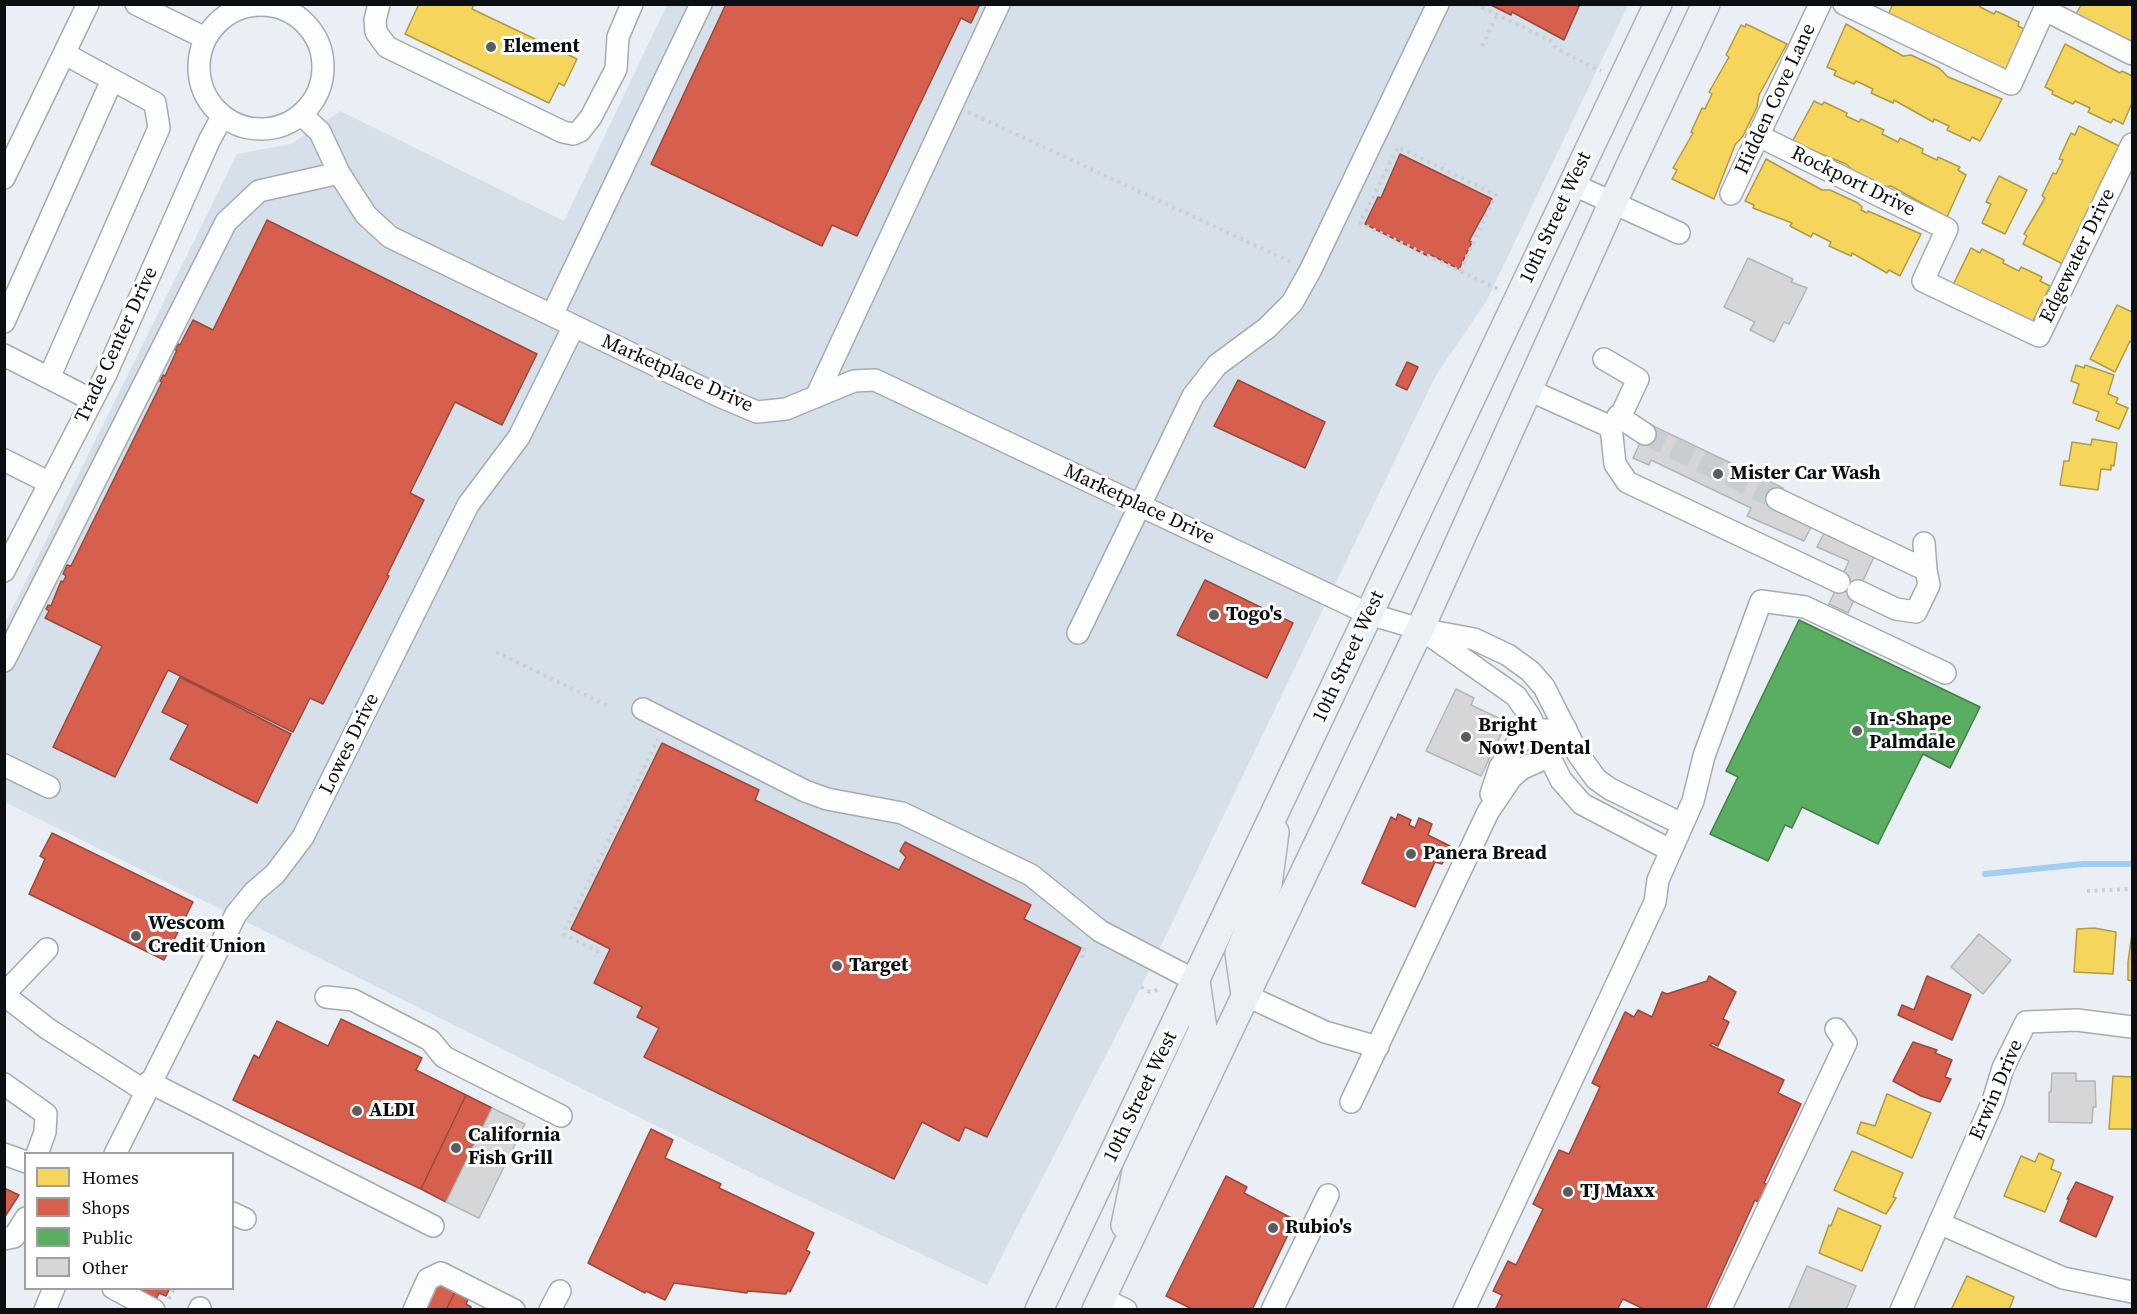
<!DOCTYPE html>
<html>
<head>
<meta charset="utf-8">
<style>
  body { margin:0 }
  #map { position:relative; width:2137px; height:1314px; overflow:hidden; background:#e9eff4; font-family:"Source Serif 4",serif }
  canvas { display:block }
  .frame { position:absolute; inset:0; border:6px solid #0b0f11; pointer-events:none }
  .legend { position:absolute; left:24px; top:1152px; width:210px; height:138px; box-sizing:border-box; background:#fff; border:2px solid #9d9fa0; margin:0; padding:8px 10px; list-style:none; font-size:18px; color:#0b0f11 }
  .legend li { display:flex; align-items:center; gap:12px; height:30px }
  .legend b { width:30px; border:2px solid #9d9fa0 }
</style>
</head>
<body>
<div id="map">
<canvas width="2137" height="1314"></canvas>
<div class="frame"></div>
<ul class="legend">
<li><b style="height:16px;background:#f6d55c"></b>Homes</li>
<li><b style="height:16px;background:#d6604d"></b>Shops</li>
<li><b style="height:16px;background:#5aae61"></b>Public</li>
<li><b style="height:16px;background:#d6d6d8"></b>Other</li>
</ul>
</div>
<script>
const ctx = document.querySelector('canvas').getContext('2d');
ctx.lineJoin = 'round';
function fill(path, color) { ctx.fillStyle = color; ctx.fill(path, 'evenodd'); }
const toPath = rows => new Path2D(rows.map(r => 'M' + r).join(''));
function strokePath(path, color, width, dash) { ctx.strokeStyle = color; ctx.lineWidth = width; ctx.lineCap = dash ? 'butt' : 'round'; ctx.setLineDash(dash || []); ctx.stroke(path); }
function write(font, color, halo, rows, align = 'center') {
  ctx.font = font + ' "Source Serif 4",serif'; ctx.lineWidth = 6; ctx.setLineDash([]); ctx.textBaseline = 'middle'; ctx.strokeStyle = halo; ctx.fillStyle = color; for (const [text, x, y, turn = 0] of rows) {
    ctx.save(); ctx.translate(x, y); ctx.rotate((+turn || 0) * Math.PI / 180); ctx.textAlign = isNaN(turn) ? turn : align; if (halo) ctx.strokeText(text, 0, 0); ctx.fillText(text, 0, 0); ctx.restore();
  }
}
fill(toPath([
  [667,5,1628,5,1487,300,1435,377,1139,991,987,1285,782,1188,5,802,4,625,237,154,291,144,340,111,564,221]
]), '#d5e0ea');
const homes = toPath([
  [419,4,474,4,472,9,577,59,564,86,559,83,549,103,405,34,419,4],
  [1893,4,1981,4,1980,7,1994,14,1996,11,2019,22,2018,26,2026,30,2006,73,1969,52,1968,54,1888,15,1893,4],
  [2085,4,2132,4,2132,44,2074,18,2081,5,2085,4],
  [1746,24,1787,44,1759,95,1757,107,1743,136,1735,145,1714,199,1672,179,1677,170,1673,168,1693,133,1691,132,1702,108,1705,109,1712,94,1709,92,1729,57,1726,55,1741,25,1745,27,1746,24],
  [1846,24,1903,56,1911,55,1939,68,1948,77,2002,99,1980,141,1972,137,1970,141,1947,130,1949,126,1934,119,1933,122,1894,100,1893,103,1871,93,1873,89,1856,81,1854,84,1834,75,1836,71,1827,67,1846,24],
  [2065,44,2120,73,2122,71,2132,76,2132,103,2123,124,2113,119,2111,123,2088,112,2090,108,2075,101,2073,104,2052,94,2053,91,2045,87,2065,44],
  [1814,101,1822,105,1824,102,1847,113,1846,116,1859,122,1861,119,1884,130,1882,134,1898,142,1900,138,1923,149,1922,153,1937,160,1938,157,1960,167,1958,170,1966,175,1947,217,1891,186,1885,187,1856,173,1846,164,1792,142,1814,101],
  [2079,126,2121,147,2100,184,2065,265,2023,244,2027,236,2024,234,2045,198,2042,196,2053,173,2056,174,2063,160,2059,159,2071,133,2075,135,2079,126],
  [1766,159,1822,190,1830,190,1858,203,1862,207,1861,210,1867,213,1868,211,1921,234,1900,276,1889,270,1887,273,1852,253,1851,256,1829,246,1831,242,1813,233,1811,237,1790,226,1792,223,1753,208,1754,205,1745,201,1766,159],
  [1999,176,2027,190,2005,234,1982,223,1991,204,1986,202,1999,176],
  [1971,248,1980,253,1982,249,2004,260,2003,263,2019,271,2021,267,2042,277,2040,281,2050,286,2030,327,1951,289,1971,248],
  [2117,305,2132,312,2132,342,2130,341,2115,372,2090,359,2117,305],
  [2076,365,2084,368,2085,365,2114,375,2108,394,2118,398,2116,403,2128,408,2119,429,2096,420,2099,412,2073,403,2079,384,2071,381,2076,365],
  [2092,439,2117,443,2114,466,2111,465,2111,470,2101,469,2098,490,2060,485,2064,461,2069,461,2072,442,2091,445,2092,439],
  [2094,928,2116,932,2113,974,2074,972,2077,929,2094,928],
  [2132,934,2132,981,2128,980,2128,962,2132,934],
  [2113,1076,2132,1077,2132,1129,2109,1129,2113,1076],
  [1887,1094,1931,1113,1912,1158,1857,1133,1861,1122,1875,1126,1887,1094],
  [1852,1151,1903,1173,1895,1191,1893,1197,1896,1198,1886,1214,1834,1190,1852,1151],
  [2039,1153,2054,1160,2051,1169,2061,1173,2045,1212,2004,1196,2021,1156,2035,1162,2039,1153],
  [1838,1208,1881,1226,1862,1271,1819,1253,1829,1225,1831,1226,1838,1208],
  [1967,1276,2014,1297,2009,1310,1951,1310,1967,1276]
]);
fill(homes, '#f6d55c');
strokePath(homes, '#b09a46', 1.5);
const shops = toPath([
  [726,4,980,4,971,23,961,18,857,236,832,225,822,246,651,164,726,4],
  [1489,4,1580,4,1564,40,1512,12,1511,15,1489,4],
  [1400,154,1492,199,1469,241,1472,242,1459,269,1429,254,1428,256,1365,224,1378,197,1381,198,1400,154],
  [267,220,537,354,502,425,455,402,410,493,424,500,387,575,389,576,323,704,310,698,293,732,168,670,115,777,53,747,102,646,45,618,49,611,46,609,48,605,51,606,61,581,63,582,66,576,63,574,67,565,71,566,162,382,160,381,163,375,165,376,177,350,175,350,178,344,180,345,193,320,213,330,267,220],
  [1407,362,1418,367,1407,390,1396,385,1407,362],
  [1238,380,1325,422,1305,468,1214,426,1238,380],
  [1205,580,1293,623,1267,678,1177,635,1205,580],
  [180,677,291,734,257,803,170,759,188,725,162,712,180,677],
  [662,743,759,790,755,800,899,870,906,857,900,851,905,842,1031,905,1024,919,1081,948,987,1137,965,1127,959,1141,922,1122,894,1179,644,1057,659,1028,637,1017,642,1007,594,983,610,949,571,929,662,743],
  [1398,814,1411,820,1409,825,1415,828,1419,818,1432,824,1428,835,1450,846,1442,864,1435,862,1415,907,1362,883,1391,817,1396,820,1398,814],
  [52,833,193,902,164,960,29,894,45,859,40,856,52,833],
  [1709,976,1736,992,1723,1019,1729,1022,1718,1046,1712,1043,1710,1045,1784,1080,1778,1093,1801,1104,1764,1183,1769,1185,1760,1203,1755,1200,1705,1310,1646,1310,1623,1299,1617,1310,1495,1310,1502,1295,1493,1291,1508,1261,1516,1265,1543,1209,1533,1204,1559,1150,1569,1154,1600,1087,1592,1083,1625,1012,1634,1017,1638,1010,1652,1017,1662,992,1667,994,1707,981,1709,976],
  [1927,976,1971,995,1952,1040,1898,1015,1902,1005,1914,1010,1927,976],
  [341,1019,422,1058,416,1070,466,1095,421,1189,233,1100,254,1055,259,1058,277,1021,328,1046,341,1019],
  [1913,1042,1937,1050,1935,1053,1952,1060,1945,1077,1951,1079,1940,1102,1921,1096,1893,1081,1913,1042],
  [466,1095,492,1108,446,1202,421,1189,466,1095],
  [651,1129,673,1140,665,1158,721,1184,719,1188,814,1233,806,1250,810,1252,790,1292,788,1290,786,1294,748,1291,747,1293,674,1283,665,1300,646,1291,645,1293,588,1263,651,1129],
  [1226,1176,1247,1187,1244,1193,1295,1220,1252,1310,1194,1310,1166,1296,1226,1176],
  [2076,1182,2113,1197,2096,1237,2060,1221,2069,1199,2067,1199,2076,1182],
  [4,1188,19,1195,4,1218,4,1188],
  [442,1280,457,1288,446,1310,415,1310,433,1285,442,1280],
  [123,1288,170,1288,166,1296,159,1293,154,1304,123,1288],
  [457,1288,470,1295,466,1304,471,1307,469,1310,446,1310,457,1288]
]);
fill(shops, '#d6604d');
strokePath(shops, '#99483b', 1.5);
const public = toPath([
  [1799,620,1980,707,1950,768,1923,754,1878,844,1802,807,1792,828,1785,825,1768,861,1710,834,1738,777,1726,771,1799,620]
]);
fill(public, '#5aae61');
strokePath(public, '#427e49', 1.5);
strokePath(toPath([
  [1985,874,2083,864,2132,864]
]), '#a3cef3', 6);
const building = toPath([
  [1748,258,1793,279,1791,282,1807,288,1789,324,1784,322,1774,342,1750,330,1755,322,1724,307,1748,258],
  [1649,424,1783,488,1773,508,1811,527,1804,541,1747,516,1751,508,1651,460,1649,465,1633,458,1649,424],
  [1824,533,1874,557,1848,613,1829,604,1849,561,1817,547,1824,533],
  [1456,689,1474,698,1471,705,1507,722,1481,776,1426,751,1456,689],
  [1979,934,2011,960,1983,994,1951,967,1979,934],
  [2052,1073,2076,1073,2076,1081,2095,1081,2096,1107,2093,1107,2092,1123,2049,1122,2049,1092,2051,1092,2052,1073],
  [492,1108,525,1124,479,1218,446,1202,492,1108],
  [1807,1266,1856,1286,1847,1307,1844,1310,1788,1310,1807,1266]
]);
fill(building, '#d6d6d8');
strokePath(building, '#b5b5b8', 1.5);
strokePath(toPath([
  [1645,434,1777,499]
]), '#c8cdd2', 21, [21, 10]);
const minor = toPath([
  [136,4,205,38],
  [379,4,375,20,376,32,387,47,563,132,573,134,580,131,591,117,616,69,618,37,632,4],
  [1844,4,2011,84,2047,4],
  '199 67a62 62 0 1 1 124 0a62 62 0 1 1-124 0Z',
  [2045,10,2132,54],
  [302,115,320,132,339,173,366,215,390,237,719,396,757,412,786,409,854,381,875,380,1369,614,1420,629,1474,639,1508,655,1530,671,1544,687,1578,754,1596,779,1610,789,1682,824],
  [1759,136,1947,229,1923,281,2039,336,2132,144],
  [4,178,88,4],
  [1572,184,1679,233],
  [1731,194,1820,4],
  [552,315,701,4],
  [4,322,112,80],
  [4,355,92,400],
  [49,378,159,128,155,103,65,54],
  [1529,390,1611,427,1623,411,1638,379,1604,359],
  [816,397,999,4],
  [1618,416,1645,434],
  [1611,427,1615,464,1627,482,1839,582],
  [4,460,50,483],
  [1777,499,1926,570,1929,585,1916,612,1896,609,1858,591],
  [1924,543,1926,570],
  [4,571,106,374,209,141,222,117],
  [1078,633,1193,396,1217,365,1267,328,1292,303,1310,271,1438,4],
  [1428,634,1516,696,1529,715,1561,780,1582,804,1670,850],
  [4,661,226,222,259,191,339,173],
  [643,709,805,791,827,799,902,813,1031,875,1100,931,1196,981],
  [4,765,49,787],
  [1491,794,1500,767,1515,746,1536,730,1550,730],
  [4,994,47,949],
  [4,995,48,1029,145,1091],
  [1245,995,1325,1032,1378,1047],
  [326,997,353,1000,430,1040,444,1057,561,1116],
  [149,1082,433,1226],
  [4,1084,46,1114,45,1132,37,1154],
  [1351,1102,1488,812,1511,778,1521,769,1548,757,1566,729],
  [4,1154,26,1162],
  [115,1154,236,914,254,892,275,874,303,837,468,505,519,437,574,326],
  [232,1213,245,1219],
  [1939,1223,2063,1278,2132,1292],
  [4,1239,14,1237,26,1218],
  [113,1288,154,1310],
  [1101,1298,1126,1310],
  [45,1310,54,1288],
  [199,1310,200,1308],
  [414,1310,428,1279,441,1273,514,1310],
  [550,1310,560,1291],
  [1272,1310,1328,1195],
  [1464,1310,1655,902,1658,880,1693,801,1704,756,1761,601,1805,607,1945,673],
  [1720,1310,1846,1043,1836,1029],
  [1901,1310,1993,1101,2003,1068,2026,1022,2077,1020,2132,1027]
]);
const major = toPath([
  [1245,995,1239,953,1268,885,1275,832],
  [1125,1225,1136,1172,1203,1029,1196,981],
  [1039,1310,1658,4],
  [1096,1310,1420,629,1613,202,1706,4]
]);
strokePath(minor, '#a7abaf', 24);
strokePath(major, '#a9b4bc', 30);
strokePath(toPath([
  [1475,4,1551,41,1557,49,1601,71],
  [1482,46,1497,15],
  [968,112,1293,263],
  [1460,271,1496,195,1398,147,1360,223,1460,271,1498,289],
  [496,652,608,706],
  [2087,891,2132,889],
  [599,952,563,934,658,739],
  [1082,958,1086,944],
  [1141,987,1150,992,1162,989],
  [169,1299,174,1288]
]), '#cdcfcf', 4, [3, 4.5]);
strokePath(minor, '#fcfdfd', 21);
strokePath(major, '#ebf0f4', 27);
for (const [x, y, r, color] of [
  [491,47,6,"#595d60"],
  [1718,474,6,"#595d60"],
  [1214,615,6,"#595d60"],
  [1857,731,6,"#595d60"],
  [1466,737,6,"#595d60"],
  [1411,854,6,"#595d60"],
  [136,936,6,"#595d60"],
  [837,966,6,"#595d60"],
  [357,1111,6,"#595d60"],
  [456,1148,6,"#595d60"],
  [1568,1192,6,"#595d60"],
  [1273,1228,6,"#595d60"]
]) { const dot = new Path2D(); dot.arc(x, y, r, 0, 2 * Math.PI); ctx.fillStyle = color; ctx.fill(dot); strokePath(dot, '#fff', 2); }
write('bold 20px', '#0b0f11', '#fff', [
  ["Element",503,47],
  ["Mister Car Wash",1730,474],
  ["Togo's",1226,615],
  ["In-Shape",1869,720],
  ["Palmdale",1869,743],
  ["Bright",1478,726],
  ["Now! Dental",1478,749],
  ["Panera Bread",1423,854],
  ["Wescom",148,924],
  ["Credit Union",148,947],
  ["Target",849,966],
  ["ALDI",369,1111],
  ["California",468,1136],
  ["Fish Grill",468,1159],
  ["TJ Maxx",1580,1192],
  ["Rubio's",1285,1228]
], 'left');
write('20px', '#0b0f11', '#fff', [
  ["Hidden Cove Lane",1776,99,-65],
  ["Rockport Drive",1853,182,26],
  ["10th Street West",1556,218,-65],
  ["Edgewater Drive",2078,256,-64],
  ["Trade Center Drive",117,345,-65],
  ["Marketplace Drive",677,374,24],
  ["Marketplace Drive",1139,505,25],
  ["10th Street West",1349,657,-65],
  ["Lowes Drive",350,744,-64],
  ["Erwin Drive",1997,1090,-67],
  ["10th Street West",1141,1097,-64]
]);
</script>
</body>
</html>
